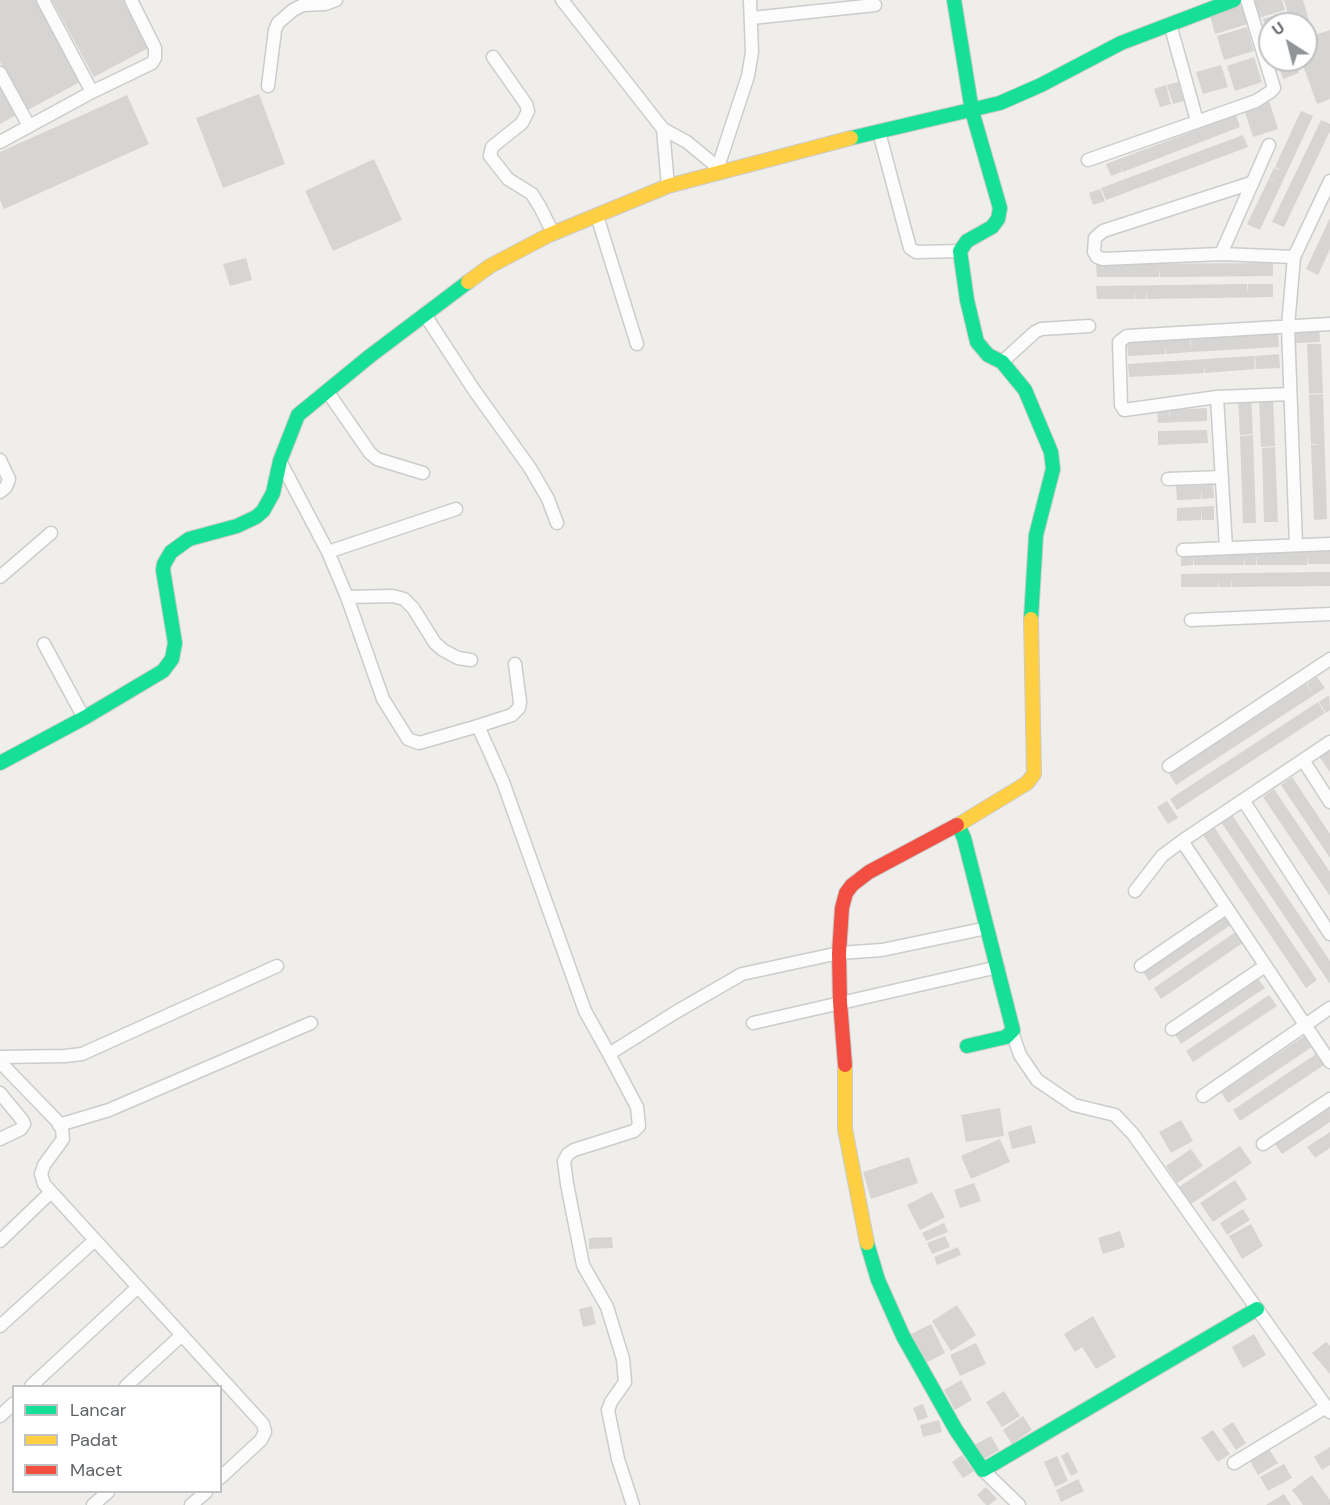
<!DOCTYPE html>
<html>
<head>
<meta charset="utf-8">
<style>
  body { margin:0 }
  #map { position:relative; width:1330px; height:1505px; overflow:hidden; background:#efeeea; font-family:"DM Sans",sans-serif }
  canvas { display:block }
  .legend { position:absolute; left:12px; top:1385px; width:210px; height:108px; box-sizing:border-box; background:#fff; border:2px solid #bfc1c3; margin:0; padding:8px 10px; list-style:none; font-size:18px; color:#5f6368 }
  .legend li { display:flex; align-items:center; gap:12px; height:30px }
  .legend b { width:30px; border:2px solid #bfc1c3 }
  .north { position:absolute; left:1258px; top:12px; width:60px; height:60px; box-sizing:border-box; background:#fff; border:2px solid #bfc1c3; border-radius:50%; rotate:324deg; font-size:16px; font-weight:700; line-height:24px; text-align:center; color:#5f6368 }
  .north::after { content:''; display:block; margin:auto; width:21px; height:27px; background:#919496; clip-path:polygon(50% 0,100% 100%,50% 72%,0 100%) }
</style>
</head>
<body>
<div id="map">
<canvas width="1330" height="1505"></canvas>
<ul class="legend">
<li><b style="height:8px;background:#16e098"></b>Lancar</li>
<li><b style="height:8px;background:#ffcf43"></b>Padat</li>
<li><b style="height:8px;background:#f24e42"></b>Macet</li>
</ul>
<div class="north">U</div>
</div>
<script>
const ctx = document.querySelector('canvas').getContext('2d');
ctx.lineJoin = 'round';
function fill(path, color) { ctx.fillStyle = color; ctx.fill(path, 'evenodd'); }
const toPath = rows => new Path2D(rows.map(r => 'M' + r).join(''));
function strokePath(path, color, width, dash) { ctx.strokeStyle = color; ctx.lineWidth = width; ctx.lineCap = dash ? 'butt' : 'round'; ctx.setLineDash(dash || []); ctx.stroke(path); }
fill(toPath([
  [0,0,39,0,82,81,26,111,0,62],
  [52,0,124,0,150,47,94,77],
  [1253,0,1282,0,1285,10,1255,19],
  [1284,0,1303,0,1312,31,1306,32,1306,24,1291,24],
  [1246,4,1251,23,1215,34,1210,15],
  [1284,12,1287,24,1270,24,1270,33,1268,34,1263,19],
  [1247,27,1254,51,1224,60,1217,36],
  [1330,30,1330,99,1317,104,1301,60,1306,60,1306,38],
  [1254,57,1262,82,1235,91,1227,66],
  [1295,60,1299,73,1283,79,1277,61],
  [1221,65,1228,87,1203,94,1196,72],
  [0,81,18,114,0,124],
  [1178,82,1184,101,1173,104,1167,85],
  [1166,85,1171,104,1160,107,1154,89],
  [259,94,285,164,223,188,196,118],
  [127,95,149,144,4,209,0,200,0,152],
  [1269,101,1278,129,1253,137,1244,109],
  [1301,111,1313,116,1260,230,1247,224,1269,179,1277,183,1269,178,1274,168,1282,171,1275,167,1280,156,1287,160,1280,156],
  [1236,115,1240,127,1123,172,1120,166,1122,172,1111,176,1106,164],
  [1321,120,1330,124,1330,131,1284,227,1272,222],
  [1243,135,1248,147,1106,200,1101,188],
  [374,159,402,220,333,251,305,191],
  [1100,189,1105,201,1093,205,1089,193],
  [1330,218,1330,249,1318,275,1306,269],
  [246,258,252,280,230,286,223,264],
  [1273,263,1273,276,1172,277,1172,267,1172,277,1160,277,1159,268,1159,277,1097,277,1096,264],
  [1247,284,1248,294,1248,284,1273,284,1273,297,1147,299,1146,289,1146,299,1135,299,1134,289,1134,299,1097,299,1096,286],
  [1319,326,1320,342,1296,343,1296,327],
  [1278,333,1279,347,1191,352,1191,339],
  [1190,339,1191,352,1166,354,1165,345,1165,354,1128,356,1127,342],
  [1307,344,1321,344,1323,393,1309,394],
  [1279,354,1280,368,1256,369,1255,356],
  [1254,356,1255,369,1205,373,1204,364,1204,373,1129,377,1128,364],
  [1323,394,1327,519,1314,520,1311,445,1321,445,1311,444,1309,395],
  [1251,397,1253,434,1240,435,1238,398],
  [1259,397,1273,397,1275,446,1261,447],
  [1207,408,1207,421,1158,423,1157,410,1169,410,1170,419,1170,410],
  [1207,430,1208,443,1158,445,1158,431],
  [1253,435,1256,523,1243,523,1240,436],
  [1275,447,1278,522,1264,522,1262,448],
  [1213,485,1214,498,1202,499,1201,488,1201,499,1177,500,1176,486],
  [1214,506,1214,520,1202,520,1201,509,1201,520,1177,521,1177,508],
  [1330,551,1330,564,1308,564,1307,555,1307,565,1257,565,1256,555,1256,565,1245,565,1244,557,1244,565,1194,565,1193,557,1193,565,1181,566,1181,552],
  [1320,572,1330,572,1330,586,1232,587,1231,577,1231,587,1219,587,1218,579,1218,587,1181,587,1181,574],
  [1317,677,1325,688,1314,695,1307,684],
  [1306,684,1314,695,1176,785,1169,774],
  [1329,695,1330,710,1326,713,1319,702],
  [1318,702,1325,713,1177,810,1170,799],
  [1330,749,1330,772,1318,755],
  [1292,777,1330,834,1330,858,1281,785],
  [1274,789,1330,872,1330,896,1263,797],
  [1167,801,1178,818,1168,824,1157,807],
  [1230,812,1330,961,1330,984,1219,819],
  [1212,824,1317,980,1306,988,1201,832],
  [1225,913,1232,924,1149,981,1142,970],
  [1237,931,1244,942,1161,999,1154,988],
  [1257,977,1265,988,1181,1044,1174,1033],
  [1269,995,1277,1006,1193,1062,1186,1051],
  [1304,1036,1312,1047,1228,1103,1221,1092],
  [1316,1054,1324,1065,1240,1121,1233,1110],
  [1330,1106,1330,1122,1282,1154,1274,1143],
  [1000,1108,1004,1136,966,1142,961,1115],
  [1181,1120,1193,1141,1171,1153,1159,1132],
  [1031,1125,1036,1143,1012,1149,1008,1132],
  [1330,1132,1330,1148,1315,1158,1307,1147],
  [1000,1139,1010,1162,971,1179,961,1156],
  [1240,1146,1252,1163,1188,1206,1176,1189],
  [1191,1149,1203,1166,1177,1183,1166,1166],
  [909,1157,918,1183,871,1199,863,1172],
  [1235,1180,1247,1199,1213,1222,1200,1203],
  [974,1183,981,1201,960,1208,954,1190],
  [932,1192,945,1217,920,1230,907,1205],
  [1243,1209,1250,1220,1227,1235,1220,1223],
  [944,1223,948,1232,926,1241,922,1233],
  [1251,1224,1263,1246,1242,1259,1229,1236],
  [1120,1231,1125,1247,1103,1254,1098,1238],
  [945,1236,950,1247,932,1254,927,1243],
  [612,1237,613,1248,589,1249,589,1238],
  [958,1247,961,1255,937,1265,934,1257],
  [957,1305,976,1335,951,1351,932,1321],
  [592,1306,596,1324,583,1327,579,1309],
  [1093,1316,1116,1357,1096,1369,1082,1347,1075,1352,1064,1334],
  [931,1324,945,1353,926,1363,911,1334],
  [1254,1334,1266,1355,1243,1368,1232,1347],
  [1326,1342,1330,1346,1330,1374,1312,1353],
  [976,1343,986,1364,960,1376,950,1355],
  [961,1380,972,1400,955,1410,944,1390],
  [1004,1391,1020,1416,1002,1427,986,1402],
  [923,1404,928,1417,918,1421,913,1408],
  [1023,1416,1032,1430,1012,1444,1003,1430],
  [939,1420,942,1432,923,1437,920,1425],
  [1233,1422,1246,1443,1236,1450,1222,1429],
  [1213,1430,1230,1454,1218,1462,1201,1438],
  [991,1436,999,1450,982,1460,974,1445],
  [1330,1447,1330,1465,1322,1470,1314,1457],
  [1269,1449,1278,1463,1258,1475,1250,1461],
  [1068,1452,1078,1472,1071,1476,1061,1456],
  [962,1455,974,1471,963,1478,952,1462],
  [1057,1456,1068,1481,1055,1487,1044,1462],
  [1284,1464,1292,1478,1268,1491,1260,1477],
  [1312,1475,1330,1500,1330,1505,1303,1505,1292,1490],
  [1078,1479,1084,1491,1061,1502,1056,1490],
  [986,1487,997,1499,989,1505,986,1505,977,1495],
  [1284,1494,1291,1505,1266,1505]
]), '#d6d5d3');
const street = toPath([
  [43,0,92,92],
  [562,0,663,129,687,142,722,171],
  [752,18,875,5],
  [1170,24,1197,121],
  [493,57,526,104,528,111,522,123,492,147,490,156,508,179,532,194,540,207,553,233],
  [0,73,29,126],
  [268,86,275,30,278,23,293,10,303,5,325,4,336,0],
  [663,129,668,186],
  [879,132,910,248,916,252,960,251],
  [0,142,92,92,152,63,155,58,155,48,131,0],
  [1088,160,1256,101,1270,92,1274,88,1247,0],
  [718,167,748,76,752,52,750,0],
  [1251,183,1103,231,1095,238,1094,252,1097,257,1103,259,1221,254,1294,257,1288,326,1296,545],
  [597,216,637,344],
  [1221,254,1269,145],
  [1294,257,1330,181],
  [425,315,474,390,530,468,548,499,557,523],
  [1002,362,1035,332,1041,329,1089,326],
  [327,391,370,453,377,459,423,473],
  [1217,397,1124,410,1121,405,1119,342,1127,336,1330,324],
  [0,460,9,479,6,487,0,492],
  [280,461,328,552,347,597,383,699,408,739,419,743,478,726,503,782,585,1011,609,1054],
  [1168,479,1222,477],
  [1226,548,1217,397,1290,394],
  [1183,550,1330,544],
  [328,552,456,509],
  [0,577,51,533],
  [347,597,393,596,404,599,413,608,435,643,443,650,458,658,471,660],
  [1191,620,1330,614],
  [44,644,84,718],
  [478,726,512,715,519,708,520,702,515,664],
  [1330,742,1182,841,1330,1062],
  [1303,760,1330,802],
  [1169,766,1330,659],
  [1243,800,1330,934],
  [1135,891,1162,856,1182,841],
  [1141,966,1226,908],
  [753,1023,998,967],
  [1172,1029,1265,966],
  [1012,1032,1020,1055,1037,1080,1074,1105,1115,1115,1133,1134,1330,1412],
  [0,1057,65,1056,82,1054,277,966],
  [0,1062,58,1122,62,1129,63,1139,44,1165,41,1174,44,1184,263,1424,265,1432,261,1440,220,1478],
  [0,1093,23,1121,24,1124,21,1129,0,1139],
  [1203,1096,1330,1008],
  [59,1125,109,1110,311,1023],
  [1263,1144,1330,1099],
  [0,1241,51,1192],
  [0,1326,95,1240],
  [31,1386,138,1287],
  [126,1386,182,1335],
  [0,1416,14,1403],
  [1234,1463,1326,1407],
  [983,1470,1019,1505],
  [93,1505,108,1492],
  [191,1505,206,1492],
  [633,1505,618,1459,608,1410,611,1402,625,1382,623,1359,607,1307,583,1265,567,1184,564,1161,568,1154,574,1150,634,1131,639,1126,637,1107,609,1054,676,1012,742,974,839,953,882,950,987,928]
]);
const fast = toPath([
  [954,0,972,111,1000,208,998,219,992,227,967,241,960,251,967,300,977,342,988,355,1002,362,1025,390,1051,452,1053,469,1036,535,1031,619],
  [851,138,1000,103,1041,85,1121,43,1234,0],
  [0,763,84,718,163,671,172,659,175,643,163,570,164,564,171,552,189,539,237,526,256,517,263,511,273,493,280,461,298,415,370,356,468,282],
  [958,825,964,838,1013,1030,1006,1037,967,1046],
  [867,1243,878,1280,903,1336,956,1430,983,1470,1257,1309]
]);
const slow = toPath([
  [468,282,490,266,549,235,668,186,851,138],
  [958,825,1027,783,1034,774,1031,619],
  [845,1065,845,1129,867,1243]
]);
const jam = toPath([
  [845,1065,840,1002,839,953,842,908,846,893,852,885,869,872,957,825]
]);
strokePath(street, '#cbcccc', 15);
strokePath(fast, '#cacacb', 16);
strokePath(slow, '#cacacb', 16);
strokePath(jam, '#cacacb', 16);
strokePath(street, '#fdfcfc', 12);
strokePath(fast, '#16e098', 14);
strokePath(slow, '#ffcf43', 14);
strokePath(jam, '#f24e42', 14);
</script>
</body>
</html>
